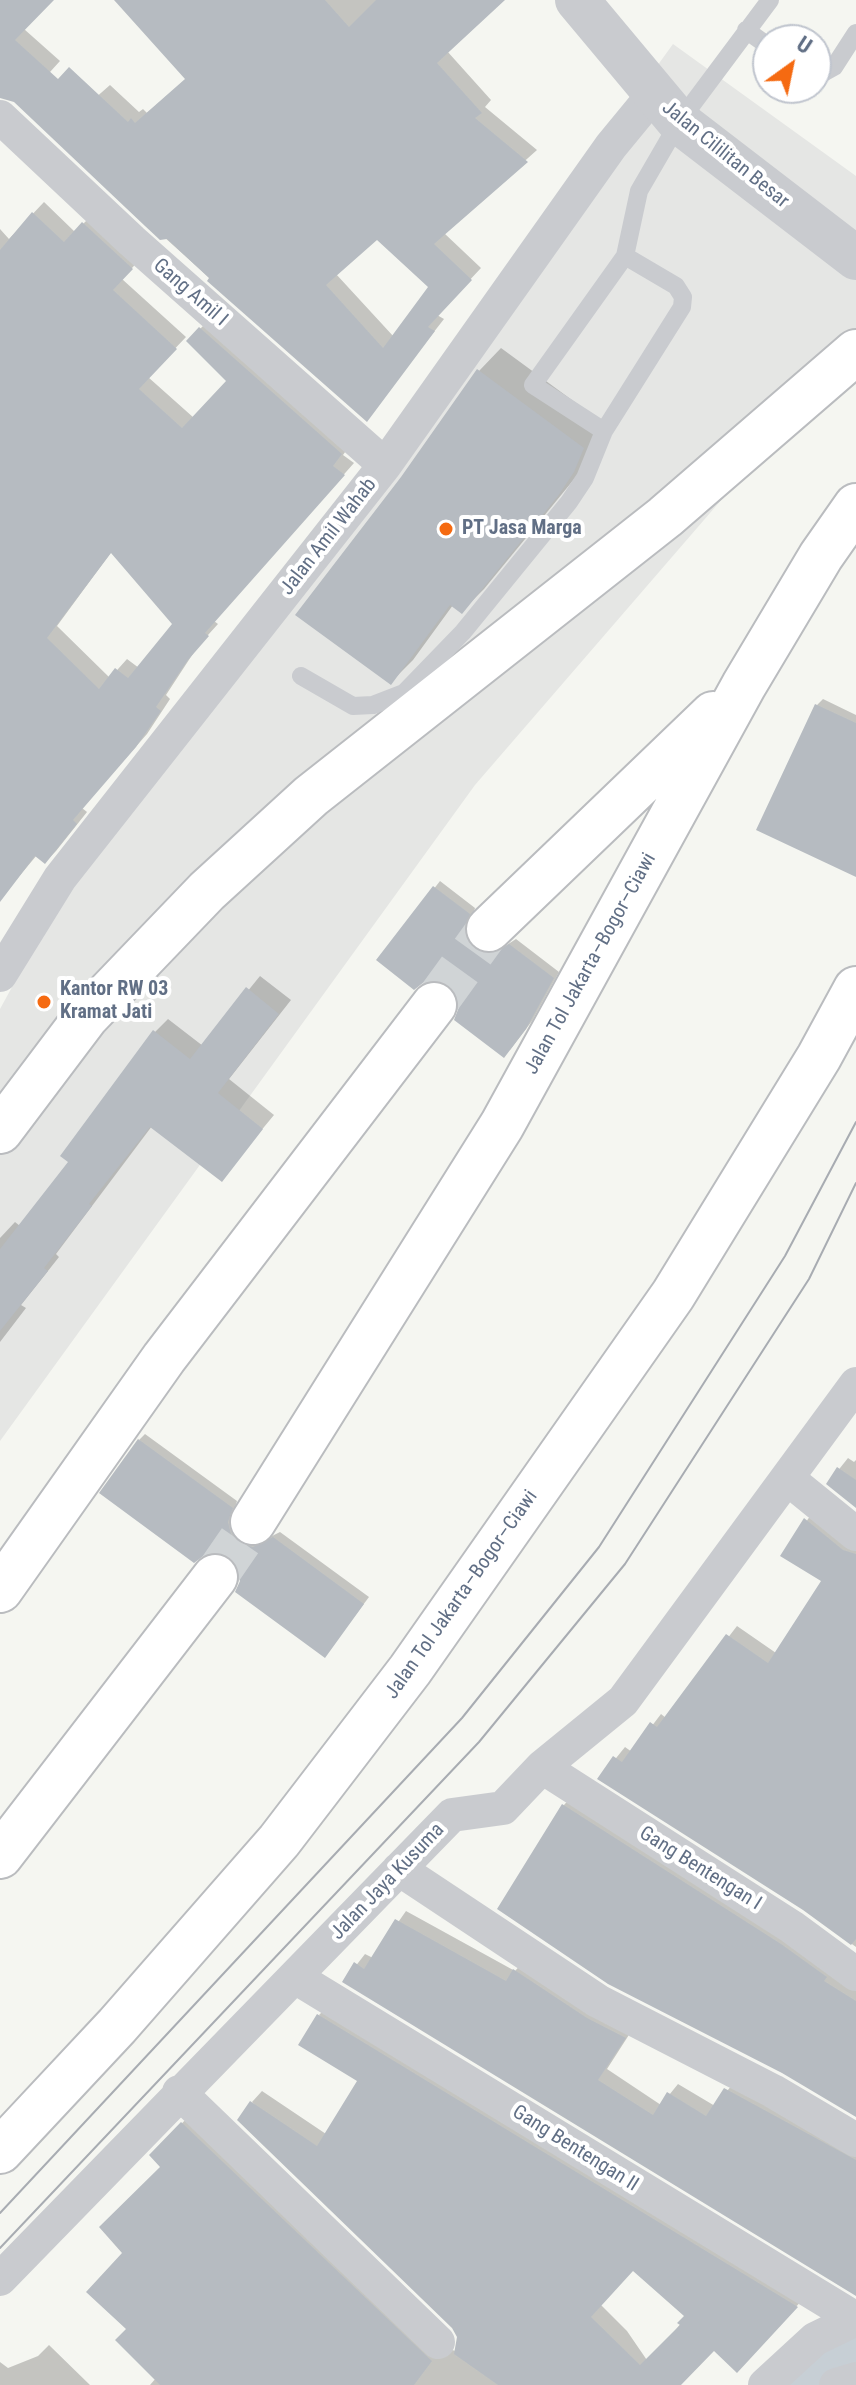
<!DOCTYPE html>
<html>
<head>
<meta charset="utf-8">
<style>
  body { margin:0 }
  #map { position:relative; width:856px; height:2385px; overflow:hidden; background:#f5f6f1; font-family:"Roboto Condensed",sans-serif }
  canvas { display:block }
  .north { position:absolute; left:752px; top:24px; width:80px; height:80px; box-sizing:border-box; background:#fff; border:2px solid #c0c5ce; border-radius:50%; rotate:33deg; font-size:22px; font-weight:700; line-height:32px; text-align:center; color:#616f85 }
  .north::after { content:''; display:block; margin:auto; width:28px; height:36px; background:#f56a11; clip-path:polygon(50% 0,100% 100%,50% 72%,0 100%) }
</style>
</head>
<body>
<div id="map">
<canvas width="856" height="2385"></canvas>
<div class="north">U</div>
</div>
<script>
const ctx = document.querySelector('canvas').getContext('2d');
ctx.lineJoin = 'round';
function fill(path, color) { ctx.fillStyle = color; ctx.fill(path, 'evenodd'); }
const toPath = rows => new Path2D(rows.map(r => 'M' + r).join(''));
function strokePath(path, color, width, dash) { ctx.strokeStyle = color; ctx.lineWidth = width; ctx.lineCap = dash ? 'butt' : 'round'; ctx.setLineDash(dash || []); ctx.stroke(path); }
function write(font, color, halo, rows, align = 'center') {
  ctx.font = font + ' "Roboto Condensed",sans-serif'; ctx.lineWidth = 8; ctx.setLineDash([]); ctx.textBaseline = 'middle'; ctx.strokeStyle = halo; ctx.fillStyle = color; for (const [text, x, y, turn = 0] of rows) {
    ctx.save(); ctx.translate(x, y); ctx.rotate((+turn || 0) * Math.PI / 180); ctx.textAlign = isNaN(turn) ? turn : align; if (halo) ctx.strokeText(text, 0, 0); ctx.fillText(text, 0, 0); ctx.restore();
  }
}
fill(toPath([
  [673,44,856,176,856,344,475,785,0,1441,0,1009,76,870]
]), '#e5e6e4');
fill(toPath([
  [0,0,52,0,24,29,60,61,50,72,0,97],
  [117,0,501,0,447,51,491,100,485,107,537,150,444,233,481,268,437,315,444,319,366,419,52,136,110,85,139,112,143,109,147,113,187,78],
  [377,237,431,287,394,337,336,274],
  [44,202,75,232,94,213,142,257,122,279,186,337,148,377,194,418,229,380,188,341,211,318,352,442,343,455,354,463,214,621,218,624,198,646,166,695,170,699,147,734,82,808,87,812,56,851,45,862,37,855,0,899,0,229,9,239],
  [112,551,175,624,139,668,127,659,110,678,57,626],
  [501,348,606,425,580,472,484,589,462,611,453,605,413,660,391,682,403,478,479,371],
  [823,699,856,715,856,875,817,705],
  [440,881,475,908,470,927,488,948,502,948,516,939,559,972,532,1021,510,1050,451,984,379,960],
  [260,976,291,1000,229,1079,274,1115,221,1179,152,1126,56,1254,59,1257,21,1305,26,1308,0,1342,0,1238,15,1222,20,1226,71,1162,155,1032,168,1019,203,1046],
  [145,1434,237,1501,233,1515,260,1542,280,1532,369,1597,330,1649,242,1581,240,1567,139,1440],
  [848,1458,854,1462,856,1460,856,1506,828,1483],
  [815,1509,856,1540,856,1947,804,1909,600,1778,625,1747,632,1752,661,1714,666,1718,737,1626,776,1653,824,1580,783,1555],
  [573,1795,856,1982,856,2114,499,1909,564,1805],
  [406,1911,515,1971,525,1960,634,2027,607,2069,661,2105,678,2084,715,2106,736,2080,856,2148,856,2293,344,1981,365,1954,373,1958],
  [330,2004,807,2295,737,2370,714,2349,664,2344,687,2316,633,2269,600,2304,627,2331,664,2385,150,2385,156,2378,128,2329,125,2253,163,2167,151,2155,193,2112,435,2346,456,2351,459,2337,453,2326,252,2102,262,2091,326,2134,360,2080,319,2015],
  [49,2345,90,2385,0,2385,0,2362,8,2368,38,2356]
]), '#0003');
strokePath(toPath([
  [804,2385,852,2352,856,2353]
]), '#c7cfd5', 68);
fill(toPath([
  [0,0,54,0,15,40,58,79,69,67,128,122,131,118,135,123,185,79,114,0,325,0,349,27,376,0,505,0,437,63,482,113,475,118,528,162,434,244,472,280,428,327,435,331,367,422,207,281,209,278,167,239,160,240,145,226,14,102,0,98],
  [377,240,428,287,383,348,326,285],
  [32,212,64,242,82,222,133,269,113,290,177,349,139,389,182,428,226,381,186,341,199,327,342,454,333,466,345,475,205,633,209,636,188,660,156,707,161,711,136,747,73,820,77,824,45,864,35,856,0,902,0,250],
  [111,553,172,624,128,678,115,668,99,689,47,638],
  [477,369,584,448,574,472,558,496,462,614,450,605,391,685,295,615,401,477],
  [815,704,856,723,856,877,756,830],
  [433,886,470,914,465,934,472,947,481,953,494,953,509,944,554,978,526,1029,504,1058,454,1020,459,1007,457,996,450,986,436,980,424,982,414,990,376,960],
  [246,987,279,1014,218,1093,263,1129,222,1182,150,1127,89,1204,92,1206,44,1268,48,1271,0,1331,0,1249,68,1162,60,1156,153,1030,190,1059],
  [138,1439,233,1508,228,1522,231,1534,239,1543,253,1547,273,1537,364,1604,325,1658,235,1592,240,1581,238,1568,230,1557,219,1552,206,1554,194,1563,99,1493],
  [837,1467,856,1480,856,1508,826,1484],
  [804,1518,843,1550,856,1554,856,1939,851,1945,803,1910,597,1779,613,1756,622,1762,650,1722,657,1727,726,1634,768,1663,821,1581,780,1556],
  [562,1804,781,1944,827,1977,824,1981,856,2001,856,2117,782,2073,608,1984,497,1909],
  [395,1919,506,1981,513,1969,587,2018,626,2038,598,2080,653,2115,667,2092,706,2116,724,2088,856,2160,856,2296,342,1982,354,1962,364,1969],
  [317,2014,798,2307,737,2373,714,2351,681,2385,498,2385,454,2354,457,2337,452,2328,237,2120,250,2101,317,2146,357,2081,298,2045],
  [633,2271,684,2316,677,2323,680,2325,640,2365,591,2317],
  [181,2122,432,2361,414,2385,160,2385,115,2340,126,2329,86,2292,122,2253,99,2227,160,2167,149,2155]
]), '#b6bbc1');
strokePath(toPath([
  [434,1005,489,929],
  [215,1577,253,1522]
]), '#d0d4d6', 44, [44, 22]);
const motorway = toPath([
  [489,929,713,714],
  [0,1131,86,1017,207,891,311,796,665,517,856,352],
  [253,1522,502,1125,744,685,821,556,856,506],
  [0,1590,164,1358,434,1005],
  [0,1856,215,1577],
  [0,2151,117,2026,279,1841,410,1670,673,1295,819,1057,856,989]
]);
strokePath(motorway, '#babcbf', 48);
strokePath(toPath([
  [746,30,768,46],
  [816,77,834,67,856,33],
  [604,431,533,385,625,256,639,191,679,122,770,0],
  [301,676,353,706,373,705,404,693,463,632,569,502,585,478,604,431,682,307,683,297,676,286,625,256]
]), '#c9cbcf', 18);
strokePath(toPath([
  [0,117,132,241,385,465],
  [0,975,60,878,385,465,611,146,653,95],
  [787,1478,856,1534],
  [542,1767,792,1927,856,1974],
  [399,1869,598,2001,773,2091,856,2140],
  [295,1977,856,2319],
  [179,2092,438,2342],
  [0,2279,452,1815,503,1808,542,1767,623,1701,856,1384],
  [765,2385,815,2339,856,2319],
  [836,2385,856,2379]
]), '#c9cbcf', 34);
strokePath(toPath([
  [577,0,679,122,856,258]
]), '#c9cbcf', 44);
strokePath(motorway, '#fff', 44);
strokePath(toPath([
  [0,2213,462,1718,599,1547,785,1256,856,1122],
  [0,2248,479,1742,625,1564,809,1279,856,1183]
]), '#a8acb2', 2);
for (const [x, y, r, color] of [
  [446,529,8,"#f56a11"],
  [44,1002,8,"#f56a11"]
]) { const dot = new Path2D(); dot.arc(x, y, r, 0, 2 * Math.PI); ctx.fillStyle = color; ctx.fill(dot); strokePath(dot, '#fff', 3); }
write('20px', '#616f85', '#fff', [
  ["Jalan Cililitan Besar",725,155,39],
  ["Gang Amil I",190,293,41],
  ["Jalan Amil Wahab",329,537,-52],
  ["Jalan Tol Jakarta–Bogor–Ciawi",591,964,-61],
  ["Jalan Tol Jakarta–Bogor–Ciawi",462,1595,-55],
  ["Gang Bentengan I",700,1869,32],
  ["Jalan Jaya Kusuma",388,1882,-46],
  ["Gang Bentengan II",575,2149,32]
]);
write('bold 20px', '#616f85', '#fff', [
  ["PT Jasa Marga",462,529],
  ["Kantor RW 03",60,990],
  ["Kramat Jati",60,1013]
], 'left');
</script>
</body>
</html>
